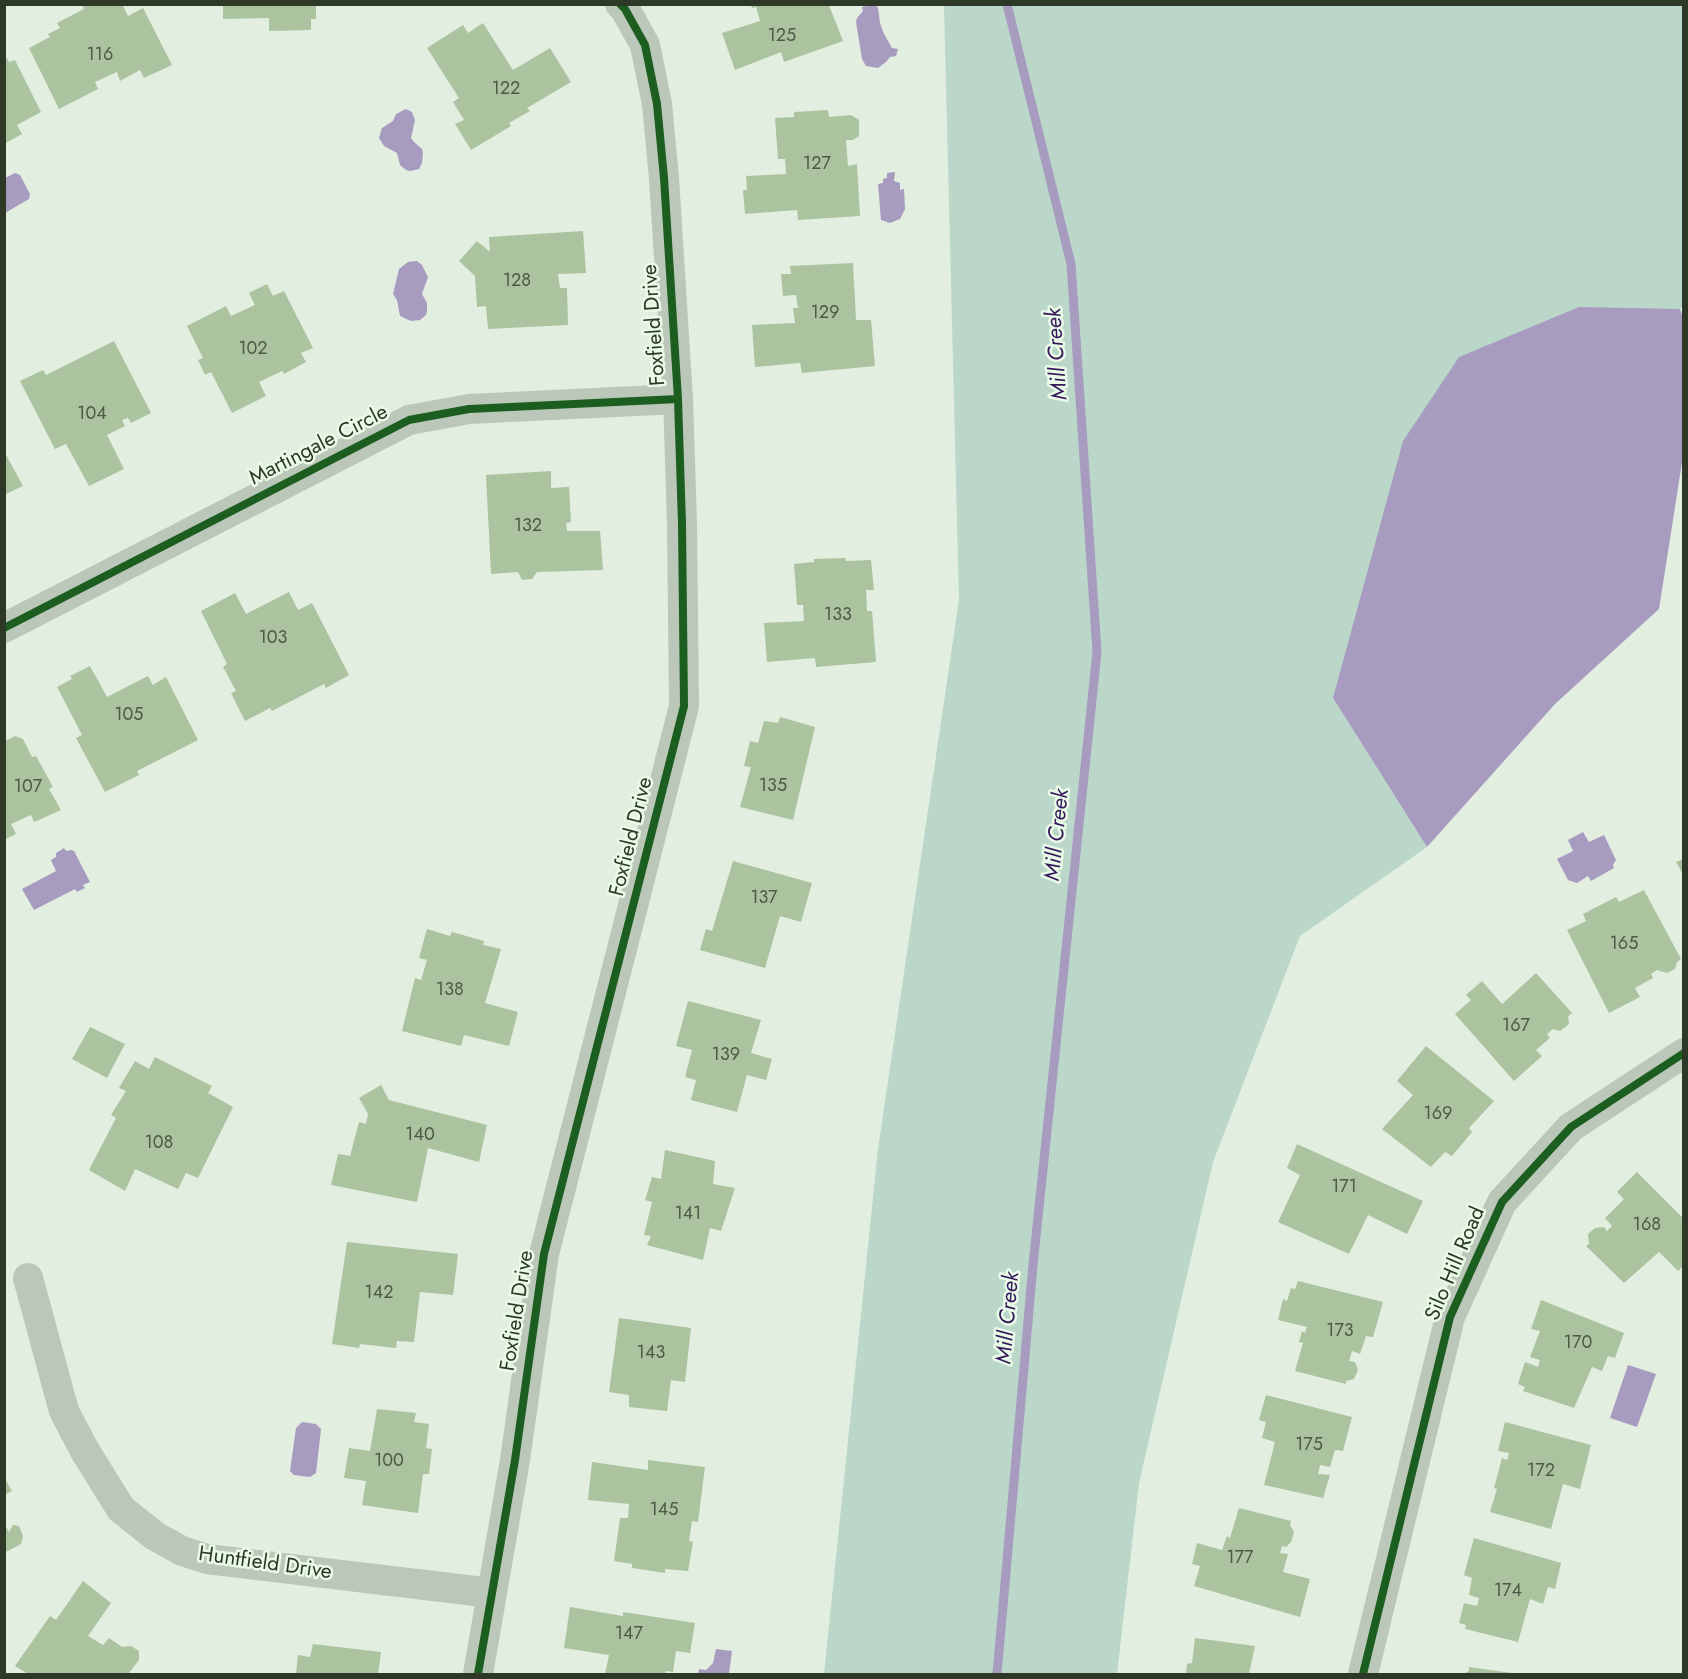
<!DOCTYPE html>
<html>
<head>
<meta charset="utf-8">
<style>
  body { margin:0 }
  #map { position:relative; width:1688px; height:1679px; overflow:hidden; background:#e2eee0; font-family:Jost,sans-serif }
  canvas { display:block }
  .frame { position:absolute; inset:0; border:6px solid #2d3827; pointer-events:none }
</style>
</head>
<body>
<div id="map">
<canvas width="1688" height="1679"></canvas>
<div class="frame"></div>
</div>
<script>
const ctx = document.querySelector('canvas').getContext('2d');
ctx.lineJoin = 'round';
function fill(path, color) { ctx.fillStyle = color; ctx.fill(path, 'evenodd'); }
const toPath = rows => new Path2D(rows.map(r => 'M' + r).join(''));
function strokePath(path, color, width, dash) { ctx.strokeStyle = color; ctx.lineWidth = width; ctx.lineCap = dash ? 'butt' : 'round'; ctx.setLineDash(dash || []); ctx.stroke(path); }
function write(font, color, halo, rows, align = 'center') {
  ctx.font = font + ' Jost,sans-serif'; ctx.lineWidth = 5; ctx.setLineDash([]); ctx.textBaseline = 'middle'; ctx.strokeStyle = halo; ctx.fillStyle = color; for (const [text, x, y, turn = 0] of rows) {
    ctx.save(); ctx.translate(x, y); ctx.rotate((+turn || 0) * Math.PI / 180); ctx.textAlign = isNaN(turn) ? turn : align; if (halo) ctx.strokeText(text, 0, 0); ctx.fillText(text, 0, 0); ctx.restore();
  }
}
fill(toPath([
  [944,5,1683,5,1683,306,1333,698,1427,847,1300,936,1213,1162,1139,1483,1117,1674,824,1674,878,1149,959,600]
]), '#bad7c9');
fill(toPath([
  [875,4,878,8,880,23,884,34,892,48,898,49,896,56,890,57,886,62,878,68,866,66,862,59,856,22,857,18,863,11,862,7],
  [406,109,412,112,415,120,411,138,414,142,422,149,423,153,422,163,419,169,410,171,406,170,400,165,397,153,384,146,379,138,382,128,393,121,396,114],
  [895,172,894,181,900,183,900,190,904,189,905,209,900,219,890,223,881,220,878,184,883,183,883,179,887,178,887,173],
  [15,173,20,175,30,194,29,199,5,213,5,178],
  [417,261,422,265,428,277,422,294,427,303,427,311,426,315,420,320,411,321,400,316,397,300,393,294,399,269,408,262],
  [1579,307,1680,309,1683,318,1683,456,1659,609,1555,704,1427,847,1333,698,1403,441,1459,357],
  [1583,832,1589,842,1604,835,1616,860,1613,865,1614,868,1591,881,1588,876,1577,883,1568,880,1557,859,1573,851,1568,840],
  [64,848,66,851,71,850,74,851,90,882,83,885,85,888,77,892,75,889,34,910,22,889,56,871,51,860,56,857,56,853],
  [1628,1365,1656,1374,1637,1427,1610,1418],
  [302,1422,316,1424,321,1429,316,1473,310,1477,294,1475,290,1471,296,1428],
  [716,1649,732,1651,729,1674,698,1674,699,1669,706,1670,713,1663]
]), '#a89bc0');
strokePath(toPath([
  [997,1674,1033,1265,1097,652,1071,264,1007,4]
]), '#a89bc0', 9);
fill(toPath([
  [82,4,122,4,128,16,143,8,172,65,144,78,140,70,120,81,117,72,95,82,98,89,59,109,29,48,50,37,48,34,60,28,57,23,84,9],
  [223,4,316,4,316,19,311,19,311,30,269,31,269,18,223,19],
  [751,5,829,5,843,41,784,62,781,52,735,70,722,33,760,21,756,7,752,8],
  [483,23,513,70,550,48,571,82,527,108,530,111,509,123,511,126,471,150,455,124,464,120,453,102,459,98,427,48,463,25,468,33],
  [4,54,9,62,15,60,41,112,17,125,22,134,4,144],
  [828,110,829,117,851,115,859,120,859,136,853,140,846,140,848,166,857,164,860,216,798,220,797,210,745,214,743,190,747,190,746,176,786,174,785,159,778,159,775,118,794,117,794,112],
  [583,231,586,273,558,274,560,288,567,288,568,325,488,329,486,306,477,307,475,276,459,261,477,241,490,252,489,237],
  [853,263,856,320,871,320,875,366,802,373,800,363,755,367,752,325,795,323,793,308,798,308,796,295,783,296,781,274,791,274,790,266],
  [267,284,273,296,284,291,313,348,301,353,306,362,284,374,282,371,259,382,266,396,232,413,211,372,205,375,198,360,203,358,187,326,226,306,231,316,255,305,249,293],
  [114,341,151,413,131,423,128,418,122,420,125,426,107,435,124,469,89,486,66,444,55,449,20,381,43,370,46,375],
  [4,451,23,486,4,495],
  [551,471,551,488,569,487,571,522,566,523,567,531,600,531,603,570,537,572,532,579,522,580,518,572,491,574,486,475],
  [845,558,846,561,871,560,874,590,866,590,867,611,872,611,876,662,816,667,815,658,767,662,764,623,804,621,803,605,797,605,794,564,814,562,814,559],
  [289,592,298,610,312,603,349,675,326,688,324,684,272,711,270,708,245,721,231,693,236,691,223,667,227,664,201,611,235,593,246,614],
  [90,666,107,697,148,676,153,685,166,677,198,740,137,771,139,775,105,792,76,738,82,735,57,687,72,679,70,676],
  [780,717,815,727,793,820,740,807,751,767,744,766,750,741,758,743,764,721,778,723],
  [15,736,23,739,32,757,36,756,53,787,49,789,61,810,34,822,31,815,11,824,16,834,4,840,4,746,7,740],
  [1684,859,1684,876,1676,862],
  [733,861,812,883,801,922,780,916,765,968,700,950,706,929,712,931],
  [1644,890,1681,959,1677,962,1675,969,1667,973,1657,970,1651,974,1653,978,1635,988,1640,997,1609,1013,1567,930,1586,921,1583,914,1616,897,1619,902],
  [427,929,450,936,452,932,484,941,483,945,501,949,485,1003,518,1012,509,1046,464,1035,461,1046,402,1031,415,978,421,980,427,960,419,958],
  [1536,973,1572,1013,1568,1016,1569,1024,1560,1031,1553,1029,1547,1034,1550,1038,1536,1050,1542,1056,1514,1081,1455,1014,1471,1000,1466,995,1482,981,1502,1004],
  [688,1001,761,1020,751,1053,772,1059,766,1080,747,1075,737,1112,691,1100,696,1080,685,1077,692,1050,676,1046],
  [90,1027,125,1044,107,1078,72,1059],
  [1426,1046,1494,1101,1469,1128,1472,1132,1452,1156,1445,1152,1431,1167,1382,1129,1413,1095,1397,1081],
  [155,1057,212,1086,208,1093,233,1107,198,1178,186,1173,178,1189,135,1169,125,1191,89,1170,116,1118,111,1115,126,1091,119,1088,135,1061,149,1069],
  [381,1085,389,1100,487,1125,479,1162,428,1148,417,1202,331,1185,338,1154,350,1156,359,1122,366,1124,368,1114,359,1098],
  [1297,1144,1423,1201,1407,1234,1368,1215,1349,1254,1278,1222,1300,1175,1287,1168],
  [665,1150,715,1161,713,1184,735,1188,721,1231,710,1228,703,1260,647,1245,651,1236,644,1235,652,1202,645,1200,652,1177,661,1179],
  [1637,1172,1684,1219,1684,1265,1678,1271,1659,1252,1624,1283,1586,1246,1589,1244,1588,1234,1595,1228,1604,1227,1607,1231,1612,1226,1605,1218,1624,1199,1617,1192],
  [347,1242,458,1254,453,1295,420,1292,414,1342,397,1341,396,1348,360,1344,359,1348,332,1344],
  [1298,1281,1383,1302,1373,1337,1366,1336,1360,1354,1352,1351,1349,1361,1355,1362,1358,1370,1354,1379,1346,1381,1346,1384,1295,1371,1303,1343,1299,1342,1302,1331,1305,1333,1307,1327,1278,1320,1283,1299,1287,1301,1291,1288,1295,1289],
  [1541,1300,1624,1333,1615,1358,1608,1356,1602,1371,1592,1367,1574,1408,1523,1391,1525,1387,1518,1384,1525,1362,1538,1367,1540,1360,1530,1357,1540,1331,1531,1329],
  [619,1318,691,1328,685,1382,671,1380,667,1411,629,1407,629,1395,609,1392],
  [1266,1395,1352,1417,1343,1451,1335,1450,1330,1467,1320,1465,1318,1474,1330,1475,1323,1498,1264,1485,1275,1442,1262,1438,1266,1422,1259,1420],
  [377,1409,416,1413,414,1422,429,1424,426,1448,432,1449,429,1474,423,1474,418,1513,362,1505,366,1481,344,1478,349,1448,370,1451],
  [1505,1422,1591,1445,1580,1489,1563,1484,1551,1529,1490,1512,1497,1489,1494,1488,1502,1458,1507,1460,1509,1453,1498,1451],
  [648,1460,705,1467,698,1522,692,1521,689,1541,693,1542,688,1571,665,1569,665,1573,632,1568,632,1564,614,1561,620,1518,628,1518,629,1504,588,1500,592,1462,648,1470],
  [4,1477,12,1491,4,1495],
  [1239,1508,1291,1521,1290,1525,1294,1532,1291,1542,1286,1547,1282,1546,1280,1553,1288,1554,1283,1572,1310,1579,1300,1617,1194,1586,1200,1566,1192,1564,1197,1543,1222,1550,1227,1536,1230,1538],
  [4,1524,9,1532,13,1525,19,1526,23,1536,21,1544,4,1553],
  [1474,1538,1561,1563,1555,1589,1548,1587,1543,1604,1530,1599,1518,1642,1465,1629,1466,1625,1459,1623,1464,1603,1477,1606,1479,1598,1469,1595,1472,1578,1464,1575],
  [83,1581,111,1603,88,1636,103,1645,109,1638,122,1647,131,1646,139,1651,139,1660,129,1673,130,1674,28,1674,15,1666,50,1616,56,1620],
  [570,1607,623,1616,623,1612,695,1623,690,1653,676,1651,673,1672,666,1671,665,1674,605,1674,609,1655,564,1648],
  [1195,1638,1255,1646,1249,1674,1186,1674,1187,1664,1192,1663],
  [313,1644,381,1652,378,1674,296,1674,298,1655,310,1657],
  [1469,1667,1512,1673,1512,1674,1463,1674,1469,1671]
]), '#acc3a0');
strokePath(toPath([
  [4,628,409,420,469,409,678,399],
  [28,1278,64,1411,85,1451,121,1509,155,1536,182,1551,207,1559,492,1593],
  [478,1674,515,1460,544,1254,684,706,682,524,678,399,664,178,657,104,645,45,625,9,620,4],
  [1363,1674,1450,1317,1502,1202,1571,1127,1684,1053]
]), '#bbc7b9', 30);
strokePath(toPath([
  [4,628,409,420,469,409,678,399],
  [478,1674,515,1460,544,1254,684,706,682,524,678,399,664,178,657,104,645,45,625,9,620,4],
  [1363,1674,1450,1317,1502,1202,1571,1127,1684,1053]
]), '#1b5e20', 8);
write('18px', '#4d5b45', null, [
  ["125",782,37],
  ["116",100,56],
  ["122",506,90],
  ["127",817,165],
  ["128",517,282],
  ["129",825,314],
  ["102",253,350],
  ["104",92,415],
  ["132",528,527],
  ["133",838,616],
  ["103",273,639],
  ["105",129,716],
  ["135",773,787],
  ["107",28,788],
  ["137",764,899],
  ["165",1624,945],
  ["138",450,991],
  ["167",1516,1027],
  ["139",726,1056],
  ["169",1438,1115],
  ["140",420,1136],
  ["108",159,1144],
  ["171",1344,1188],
  ["141",688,1215],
  ["168",1647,1226],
  ["142",379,1294],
  ["173",1340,1332],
  ["170",1578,1344],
  ["143",651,1354],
  ["175",1309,1446],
  ["100",389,1462],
  ["172",1541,1472],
  ["145",664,1511],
  ["177",1240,1559],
  ["174",1508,1592],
  ["147",629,1635]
]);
write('21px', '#2d3827', '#e9fbe7', [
  ["Foxfield Drive",655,325,-94],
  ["Martingale Circle",319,446,-27],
  ["Foxfield Drive",632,837,-76],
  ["Silo Hill Road",1456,1264,-67],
  ["Foxfield Drive",518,1311,-81],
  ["Huntfield Drive",265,1564,8]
]);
write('italic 22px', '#36195d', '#e9fbe7', [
  ["Mill Creek",1058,354,-94],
  ["Mill Creek",1058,835,-84],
  ["Mill Creek",1009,1318,-85]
]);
</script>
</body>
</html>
